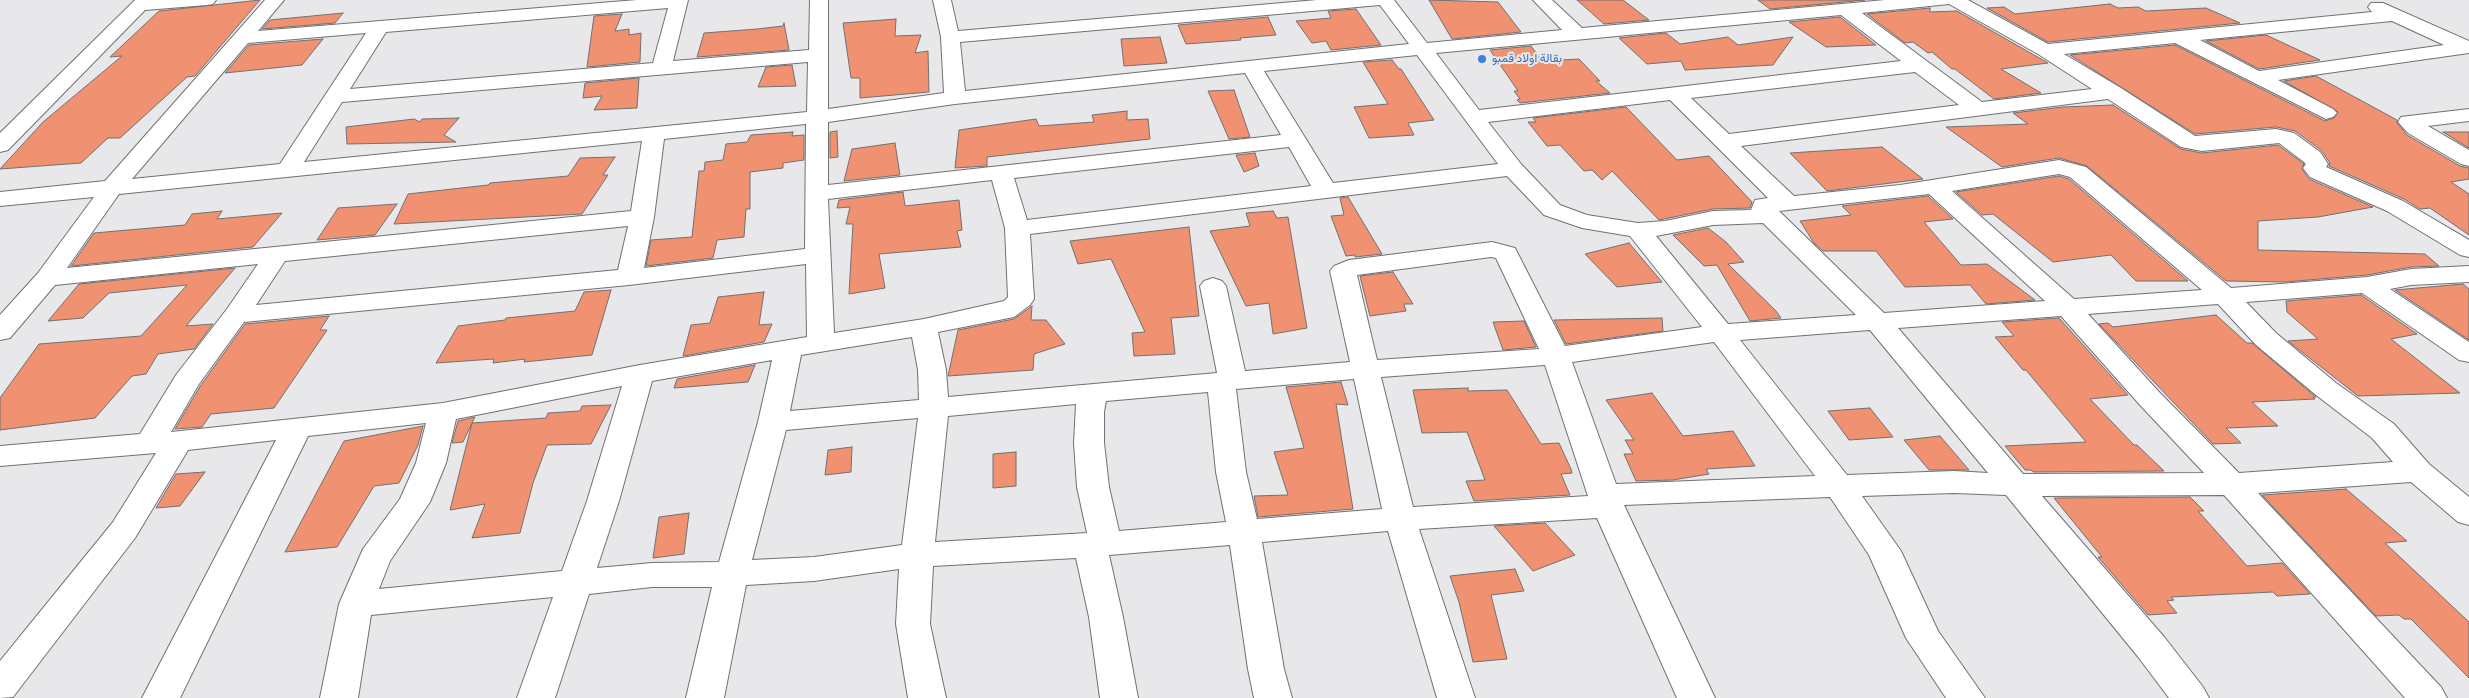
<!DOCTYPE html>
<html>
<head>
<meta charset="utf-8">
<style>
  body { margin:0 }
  canvas { display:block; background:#e8e8ea }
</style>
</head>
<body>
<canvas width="2469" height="698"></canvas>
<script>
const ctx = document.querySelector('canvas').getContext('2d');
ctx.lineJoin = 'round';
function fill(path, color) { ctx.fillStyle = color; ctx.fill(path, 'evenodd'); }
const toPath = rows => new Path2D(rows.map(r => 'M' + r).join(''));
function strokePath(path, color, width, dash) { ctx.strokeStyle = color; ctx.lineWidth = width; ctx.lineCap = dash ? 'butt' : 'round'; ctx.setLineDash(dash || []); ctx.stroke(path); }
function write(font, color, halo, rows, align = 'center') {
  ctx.font = font + ' "Titillium Web",Vazirmatn,sans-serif'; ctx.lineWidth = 4; ctx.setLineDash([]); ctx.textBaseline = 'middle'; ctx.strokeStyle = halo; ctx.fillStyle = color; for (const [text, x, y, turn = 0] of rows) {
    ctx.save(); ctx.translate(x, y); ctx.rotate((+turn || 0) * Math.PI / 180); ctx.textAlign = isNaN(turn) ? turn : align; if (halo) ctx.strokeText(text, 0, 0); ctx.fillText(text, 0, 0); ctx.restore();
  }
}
const building = toPath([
  [260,0,195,76,187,77,120,138,108,138,81,163,0,169,43,122,122,56,110,57,159,11,260,0],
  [1429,0,1498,2,1521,32,1452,39,1429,0],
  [1577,0,1623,0,1649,20,1604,24,1577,0],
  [1758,0,1865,0,1770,9,1758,0],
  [2110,4,2118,8,2138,7,2146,11,2206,8,2240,23,2048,42,1987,8,2004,7,2015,14,2110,4],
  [1930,8,1930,12,1957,11,2048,63,2001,69,2041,93,1994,99,1955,69,1952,69,1932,52,1928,53,1913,42,1905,43,1867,14,1930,8],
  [1356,9,1381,45,1331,50,1326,41,1312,43,1296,21,1331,18,1328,11,1356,9],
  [343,13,335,23,262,29,270,20,343,13],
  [622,14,615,31,629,29,629,35,641,33,640,62,587,67,594,16,622,14],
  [1268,17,1276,35,1240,38,1241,40,1186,44,1178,25,1268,17],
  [1840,17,1876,45,1826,47,1789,22,1840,17],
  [896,19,895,36,921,35,915,53,928,51,929,92,860,98,860,78,851,78,843,23,896,19],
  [784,23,789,50,697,57,704,33,757,29,783,26,784,23],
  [1666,33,1680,44,1728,37,1738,45,1793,37,1773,65,1685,70,1681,61,1647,64,1619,38,1666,33],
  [2266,35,2320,60,2259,69,2206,41,2266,35],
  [1160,37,1167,63,1124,66,1121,39,1160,37],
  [323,39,302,65,225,73,249,45,323,39],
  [2175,45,2325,121,2334,118,2338,112,2284,81,2316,76,2397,120,2397,123,2407,135,2460,166,2469,168,2469,179,2451,182,2469,194,2469,235,2430,208,2420,209,2404,199,2329,166,2330,163,2321,150,2295,131,2276,127,2195,134,2070,55,2175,45],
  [1531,46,1542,61,1579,59,1600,81,1596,81,1610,93,1520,103,1517,100,1520,99,1514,91,1518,91,1490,50,1531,46],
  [1392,60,1399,69,1401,69,1434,120,1408,123,1414,135,1369,138,1354,107,1388,104,1363,62,1392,60],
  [792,65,796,86,758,87,766,67,792,65],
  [639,78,637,108,594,110,602,96,583,98,585,83,639,78],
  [1234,90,1250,137,1229,139,1208,91,1234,90],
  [2113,105,2181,149,2202,153,2278,145,2304,164,2302,169,2309,179,2373,207,2318,217,2258,221,2258,250,2425,254,2439,266,2411,267,2367,275,2285,282,2226,281,2087,166,2059,158,2002,167,1946,127,2028,124,2013,113,2063,107,2113,105],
  [1626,107,1677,160,1709,156,1752,202,1750,208,1713,209,1659,220,1612,171,1602,180,1592,170,1584,171,1560,145,1547,146,1528,122,1536,122,1533,118,1626,107],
  [1127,111,1127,120,1148,119,1150,139,987,157,987,166,955,168,959,130,1036,119,1039,126,1094,122,1092,115,1127,111],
  [459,118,444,135,456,142,347,144,346,127,414,119,420,122,422,119,459,118],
  [837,131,838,157,830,158,830,132,837,131],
  [793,132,792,136,804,135,804,160,783,163,783,168,750,172,750,209,746,209,744,237,717,240,713,258,646,266,651,240,692,237,699,171,704,171,705,162,723,160,726,144,747,142,751,135,793,132],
  [2443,132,2469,132,2469,148,2443,132],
  [895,143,900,175,844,181,852,149,895,143],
  [1882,147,1923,179,1827,191,1790,153,1882,147],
  [1255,153,1259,166,1244,172,1236,155,1255,153],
  [615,157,603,175,608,175,582,214,394,224,408,194,488,185,490,183,568,176,580,158,615,157],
  [2059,176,2069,179,2188,281,2136,281,2111,255,2053,262,1993,214,1982,215,1956,192,2059,176],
  [903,192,905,206,959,200,962,230,957,231,961,247,879,254,885,288,849,294,853,224,846,224,850,207,837,208,839,200,903,192],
  [1928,196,1953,219,1924,222,1961,265,1987,264,2035,300,1986,304,1970,285,1905,287,1876,251,1823,251,1814,243,1800,221,1851,215,1842,206,1928,196],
  [1348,197,1382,254,1355,257,1355,255,1346,256,1331,216,1344,215,1340,198,1348,197],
  [397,204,375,235,317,240,338,208,397,204],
  [222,211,217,219,282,213,253,247,71,266,94,233,185,225,192,214,222,211],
  [1273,211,1277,218,1288,217,1307,328,1273,334,1269,303,1246,306,1210,231,1250,226,1246,213,1273,211],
  [1189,227,1199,316,1171,318,1175,354,1134,356,1132,333,1145,332,1111,259,1078,264,1070,241,1189,227],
  [1708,228,1726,242,1744,262,1728,264,1776,311,1781,318,1750,321,1717,265,1704,266,1673,235,1708,228],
  [1629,243,1662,282,1617,287,1585,254,1629,243],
  [235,268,186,326,213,324,194,349,158,354,146,374,132,376,95,418,0,430,0,398,39,344,141,336,187,285,109,293,83,318,48,321,79,284,235,268],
  [1393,272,1413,304,1404,304,1406,311,1370,316,1360,276,1393,272],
  [2463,284,2469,289,2469,340,2395,290,2463,284],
  [611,290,592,355,524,362,525,359,493,363,494,359,436,363,458,326,505,320,506,318,575,311,584,292,611,290],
  [764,292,759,325,772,324,764,342,683,356,691,325,710,323,718,297,764,292],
  [2361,295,2417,334,2391,339,2460,393,2358,396,2288,341,2318,339,2287,312,2286,301,2361,295],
  [1032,306,1031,320,1046,320,1065,344,1034,354,1033,370,948,376,958,330,1014,319,1032,306],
  [2216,315,2247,343,2252,343,2316,397,2313,397,2315,399,2252,402,2278,426,2226,428,2241,443,2213,444,2099,324,2108,323,2113,327,2216,315],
  [329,316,320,330,327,330,274,408,211,414,202,427,175,429,201,385,245,324,329,316],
  [1662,318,1663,331,1566,344,1554,320,1662,318],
  [2059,318,2128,395,2090,399,2134,445,2137,445,2164,471,2033,472,2031,470,2025,470,2005,446,2086,442,2026,370,2023,370,1995,337,2014,336,2002,322,2059,318],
  [1524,321,1536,347,1503,350,1493,322,1524,321],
  [755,365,748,382,674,388,677,379,755,365],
  [1341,382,1348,405,1336,404,1353,509,1258,517,1254,496,1288,495,1274,452,1304,448,1286,387,1341,382],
  [1468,388,1468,391,1507,390,1541,444,1559,443,1571,469,1572,473,1561,474,1570,495,1474,501,1466,481,1485,480,1467,432,1422,433,1413,390,1468,388],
  [1652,393,1683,436,1733,431,1755,466,1706,469,1709,474,1673,480,1636,481,1624,454,1633,454,1625,440,1634,440,1606,400,1652,393],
  [611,405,591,444,547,445,533,483,520,533,472,538,485,504,450,510,472,423,463,442,452,443,458,421,475,417,472,423,546,418,548,413,580,411,582,406,611,405],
  [1870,408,1893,437,1849,440,1828,411,1870,408],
  [423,426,418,445,399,483,374,486,337,547,285,552,344,441,423,426],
  [1940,436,1969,470,1929,470,1904,440,1940,436],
  [852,447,851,472,825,475,828,450,852,447],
  [1016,452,1016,486,993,488,993,454,1016,452],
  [205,472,180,506,156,508,176,474,205,472],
  [2346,489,2407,541,2385,543,2469,622,2469,678,2411,619,2404,619,2399,615,2376,616,2262,495,2346,489],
  [2190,497,2204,511,2198,511,2247,566,2282,563,2310,594,2277,596,2273,592,2171,597,2174,600,2167,601,2177,613,2148,615,2098,557,2102,557,2054,498,2190,497],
  [689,513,684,554,653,558,659,517,689,513],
  [1545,523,1575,555,1533,571,1494,526,1545,523],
  [1515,569,1524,591,1491,595,1507,659,1473,662,1459,602,1450,576,1515,569]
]);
fill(building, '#f09171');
strokePath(building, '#727070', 1);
const minor = toPath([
  [135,0,216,0,213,4,207,5,145,10,8,150,0,152,0,133,135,0],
  [265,0,284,0,258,31,637,0,688,0,673,61,809,50,810,0,828,0,828,109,944,93,941,37,933,0,951,0,958,31,1317,0,1394,0,1427,43,1562,30,1533,0,1552,0,1582,28,1885,0,1968,0,2048,44,2372,12,2368,7,2371,3,2383,3,2469,41,2469,53,2278,80,2333,109,2337,113,2333,117,2326,119,2175,43,2064,54,2121,88,2195,136,2276,129,2294,133,2320,152,2328,164,2326,167,2403,201,2469,240,2469,257,2460,255,2387,211,2310,177,2303,168,2306,164,2304,162,2279,143,2202,151,2181,147,2108,99,1741,146,1794,196,1900,185,2059,160,2086,167,2231,288,2367,277,2411,269,2469,266,2469,282,2411,285,2390,289,2469,342,2469,362,2459,360,2362,293,2246,302,2276,333,2336,383,2394,424,2429,464,2469,497,2469,525,2458,522,2411,482,2258,493,2441,687,2447,698,2405,698,2224,495,2042,496,2165,638,2203,687,2209,698,2169,698,2139,658,2006,495,1954,493,1862,496,1901,551,1938,631,1985,698,1946,698,1906,638,1869,555,1830,497,1624,505,1715,698,1677,698,1597,518,1419,529,1475,698,1437,698,1388,531,1262,542,1284,669,1292,698,1254,698,1248,669,1230,545,1109,555,1123,617,1138,698,1100,698,1089,617,1076,558,933,566,930,624,946,698,908,698,896,624,899,569,814,581,746,585,724,698,686,698,712,587,652,587,589,594,555,698,517,698,553,597,371,615,358,698,320,698,339,604,363,549,400,499,416,463,426,423,308,436,180,698,142,698,276,440,188,450,135,538,13,697,0,698,0,661,113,522,156,453,0,466,0,446,140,434,176,375,227,309,258,264,55,285,10,338,0,340,0,315,38,273,94,197,0,206,0,192,105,181,265,0],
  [1949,4,2038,54,2092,89,1982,102,1862,13,1949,4],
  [1380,5,1409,44,965,91,960,42,1380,5],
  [668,8,653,63,350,89,386,32,668,8],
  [1841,15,1901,61,1479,110,1436,53,1841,15],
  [2392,21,2444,45,2259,71,2200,40,2392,21],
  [366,33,280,164,132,179,248,43,366,33],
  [1417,55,1498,164,1333,183,1264,71,1417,55],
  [808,62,807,112,304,162,342,102,808,62],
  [1915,72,1959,105,1729,134,1691,98,1915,72],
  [1245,73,1281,135,828,185,828,122,955,104,1245,73],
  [1670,100,1768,198,1755,200,1751,210,1713,211,1665,221,1638,223,1587,215,1560,205,1521,164,1488,122,1670,100],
  [806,124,805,249,644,268,654,217,664,139,806,124],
  [642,141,631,211,67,268,119,194,642,141],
  [1289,147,1311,186,1027,220,1014,178,1289,147],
  [2059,174,2070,177,2202,290,2074,299,1952,191,2059,174],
  [1507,176,1544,215,1582,228,1630,236,1702,327,1565,346,1515,248,1492,242,1349,260,1334,266,1330,271,1350,362,1245,371,1226,286,1222,281,1213,278,1204,281,1200,286,1217,373,948,397,946,370,938,332,1014,317,1030,305,1034,299,1030,234,1507,176],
  [992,180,1005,228,1008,297,1004,301,924,319,834,333,828,199,992,180],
  [1929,194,2045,301,1884,313,1779,211,1929,194],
  [1763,223,1856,315,1728,324,1656,236,1713,225,1763,223],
  [628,226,618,270,256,305,285,261,628,226],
  [1491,257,1496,258,1539,349,1377,360,1357,275,1491,257],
  [806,264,807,337,640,365,443,403,171,432,199,384,244,322,629,285,806,264],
  [2218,304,2256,345,2316,395,2372,438,2393,462,2239,473,2160,393,2088,314,2218,304],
  [2061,316,2140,405,2204,473,2023,474,1898,328,2061,316],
  [1870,330,1988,473,1954,471,1847,475,1740,340,1870,330],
  [912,337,918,370,919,400,790,411,801,355,912,337],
  [1714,342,1815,476,1616,484,1572,362,1714,342],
  [772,360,758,422,719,562,652,563,597,568,619,501,652,381,772,360],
  [1545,365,1588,496,1413,507,1381,377,1545,365],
  [1354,379,1382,509,1257,519,1246,472,1236,389,1354,379],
  [622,386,587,501,562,571,379,589,390,561,430,502,446,463,456,419,622,386],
  [1208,392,1216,472,1226,522,1119,531,1109,487,1104,443,1104,412,1106,401,1208,392],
  [1076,404,1074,443,1077,487,1087,533,935,542,948,416,1076,404],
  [918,418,902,545,814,557,752,560,786,430,918,418],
  [2469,109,2469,121,2428,126,2469,150,2469,166,2461,164,2408,133,2398,122,2401,117,2409,116,2469,109]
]);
strokePath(minor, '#717173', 2);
fill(minor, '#fff');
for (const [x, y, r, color] of [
  [1482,59,5,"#3f7fe0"]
]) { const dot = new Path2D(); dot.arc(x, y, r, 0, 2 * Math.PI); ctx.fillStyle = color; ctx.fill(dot); strokePath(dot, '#e8e8ea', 2); }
write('12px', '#366cbe', '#e8e8ea', [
  ["بقالة اولاد قمبو",1492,59]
], 'left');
</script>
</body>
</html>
